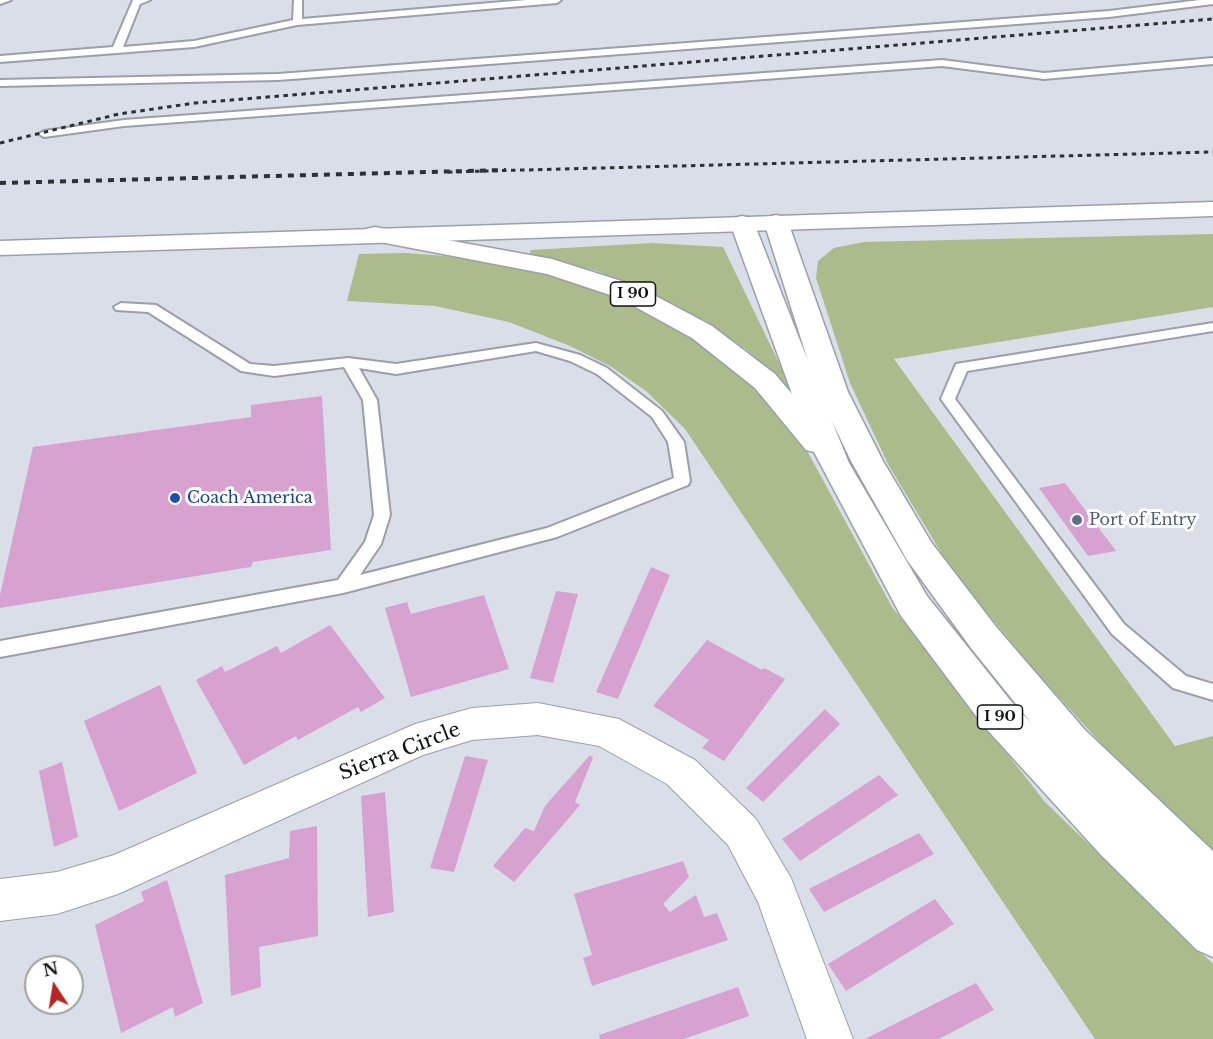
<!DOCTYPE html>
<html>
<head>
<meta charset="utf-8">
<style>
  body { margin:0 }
  #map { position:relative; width:1213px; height:1039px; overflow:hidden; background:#d9dee9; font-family:"Libre Baskerville",serif }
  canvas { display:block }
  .north { position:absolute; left:24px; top:955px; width:60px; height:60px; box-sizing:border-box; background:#fff; border:2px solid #9fa0a1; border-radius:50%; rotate:348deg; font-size:16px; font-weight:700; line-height:24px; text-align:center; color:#101215 }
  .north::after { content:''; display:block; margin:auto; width:21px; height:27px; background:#b52523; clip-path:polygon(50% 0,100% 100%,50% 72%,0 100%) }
</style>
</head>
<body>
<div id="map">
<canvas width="1213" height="1039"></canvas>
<div class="north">N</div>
</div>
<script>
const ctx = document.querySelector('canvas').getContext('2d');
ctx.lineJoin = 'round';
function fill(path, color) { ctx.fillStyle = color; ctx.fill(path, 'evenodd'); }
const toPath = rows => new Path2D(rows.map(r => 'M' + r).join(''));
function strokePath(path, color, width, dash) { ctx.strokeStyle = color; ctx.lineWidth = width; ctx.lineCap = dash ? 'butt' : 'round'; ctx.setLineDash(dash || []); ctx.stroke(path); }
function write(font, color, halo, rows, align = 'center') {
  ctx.font = font + ' "Libre Baskerville",serif'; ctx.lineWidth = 6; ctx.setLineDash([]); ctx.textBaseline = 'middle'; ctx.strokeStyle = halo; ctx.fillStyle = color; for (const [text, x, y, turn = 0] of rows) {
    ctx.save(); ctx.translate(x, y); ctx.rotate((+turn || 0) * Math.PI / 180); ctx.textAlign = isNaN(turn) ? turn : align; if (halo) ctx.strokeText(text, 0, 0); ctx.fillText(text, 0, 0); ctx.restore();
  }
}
fill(toPath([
  [1213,234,1213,307,894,359,1175,746,1213,736,1213,854,1128,773,1034,670,951,569,889,466,850,383,816,278,818,261,834,248,864,242],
  [652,243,723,247,795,396,748,351,710,324,655,295,597,271,531,255,530,250],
  [406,253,471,258,544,273,619,298,694,337,757,386,799,436,892,607,1045,802,1213,964,1213,1039,1095,1039,685,429,646,391,610,366,570,346,509,322,435,306,347,301,359,254]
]), '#abbb8b');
fill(toPath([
  [322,396,331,550,253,562,251,567,0,608,0,595,33,447,251,417,251,405],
  [1065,483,1116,551,1088,556,1039,488],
  [651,567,670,575,618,699,596,692],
  [556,591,578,594,553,683,530,678],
  [484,595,509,669,411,697,385,608,407,602,411,614],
  [330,625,385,698,361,712,358,707,298,740,296,736,244,765,196,680,222,666,225,672,277,646,281,653],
  [707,640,762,670,764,668,785,679,724,761,702,748,709,740,653,706],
  [160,685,197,773,119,811,84,721],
  [825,709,840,724,763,802,746,788],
  [590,755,593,758,575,802,580,805,514,882,493,866,525,828,534,831,545,806],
  [465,756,488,760,454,872,430,868],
  [62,762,78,837,54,847,39,771],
  [879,775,898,795,800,861,782,839],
  [385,792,394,912,368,917,361,796],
  [317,826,318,936,259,947,261,987,231,996,225,875,289,858,290,831],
  [919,833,934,854,824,912,809,889],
  [683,861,689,877,663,904,670,912,696,895,704,917,717,913,728,940,592,986,583,958,592,955,574,894],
  [167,880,203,1003,175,1017,173,1007,121,1033,95,925,144,901,141,892],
  [935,899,954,924,846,991,828,964],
  [976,983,994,1010,939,1039,865,1039],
  [738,987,749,1016,684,1039,600,1039,599,1035]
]), '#d7a2d0');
const service = toPath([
  [0,0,11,0,0,4,0,0],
  [133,0,150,0,140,4,123,47,194,41,293,20,294,0,302,0,302,19,526,0,561,0,557,3,297,25,194,47,0,62,0,56,113,47,133,0],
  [1200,0,1213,0,1213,4,1109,17,278,80,0,86,0,80,278,74,1109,11,1200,0],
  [1213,58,1213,64,1044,79,942,66,124,126,44,137,39,134,44,131,124,120,942,60,1044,73,1213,58],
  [121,303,156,305,250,364,274,366,348,358,396,364,536,343,580,355,607,368,662,411,684,442,690,481,688,485,557,537,343,593,0,657,0,641,338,580,365,542,374,515,363,400,344,367,274,376,241,371,148,312,116,310,114,307,121,303],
  [536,351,570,361,597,374,652,417,668,442,674,478,547,528,360,575,381,544,390,515,377,400,359,368,396,374,536,351],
  [1213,323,1213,331,967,371,955,399,1124,624,1186,676,1213,684,1213,700,1173,688,1112,634,941,399,956,364,1213,323]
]);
const minor = toPath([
  [538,703,619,719,695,760,756,819,791,878,853,1039,807,1039,758,902,728,845,667,784,599,746,538,735,472,740,423,755,118,894,57,914,0,921,0,879,57,872,114,855,415,724,472,708,538,703]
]);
const primary = toPath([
  [1213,202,1213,216,0,255,0,241,1213,202]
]);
const motorway = toPath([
  [776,215,785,217,788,222,848,392,883,461,931,542,997,628,1085,730,1213,851,1213,957,1197,950,1101,855,982,724,901,616,814,452,806,450,755,388,692,338,619,298,547,274,375,241,366,239,363,234,366,229,375,227,552,259,637,286,712,326,775,374,792,394,730,223,733,218,742,216,751,218,754,223,808,361,764,222,767,217,776,215],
  [831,419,851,461,907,560,971,648,1032,724,1010,700,927,596,849,463,831,419]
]);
strokePath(service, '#9b9fa9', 4);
strokePath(minor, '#9b9fa9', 2);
strokePath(primary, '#9b9fa9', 3);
strokePath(motorway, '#9b9fa9', 3);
fill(service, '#fff');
fill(minor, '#fff');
fill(primary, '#fff');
fill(motorway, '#fff');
strokePath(toPath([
  [0,143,119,114,195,103,1213,19],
  [448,172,1213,152]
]), '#2d3034', 3, [4.5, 4.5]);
strokePath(toPath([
  [0,183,506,170]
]), '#2d3034', 4, [6, 6]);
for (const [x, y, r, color] of [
  [175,498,6,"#1a4fb4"],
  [1077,520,6,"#5c6f8a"]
]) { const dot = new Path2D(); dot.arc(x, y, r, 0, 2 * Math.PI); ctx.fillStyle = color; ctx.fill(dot); strokePath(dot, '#fff', 2); }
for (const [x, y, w] of [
  [633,294,45],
  [1000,717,45]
]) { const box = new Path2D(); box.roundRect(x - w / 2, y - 12, w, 24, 4.5); ctx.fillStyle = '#fff'; ctx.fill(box); strokePath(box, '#101215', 1.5); }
write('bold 15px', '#101215', null, [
  ["I 90",633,294],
  ["I 90",1000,717]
]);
write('16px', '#164399', '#fff', [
  ["Coach America",187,498]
], 'left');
write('16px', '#4e5e75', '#fff', [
  ["Port of Entry",1089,520]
], 'left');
write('20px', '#101215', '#fff', [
  ["Sierra Circle",400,752,-21]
]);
</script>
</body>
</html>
